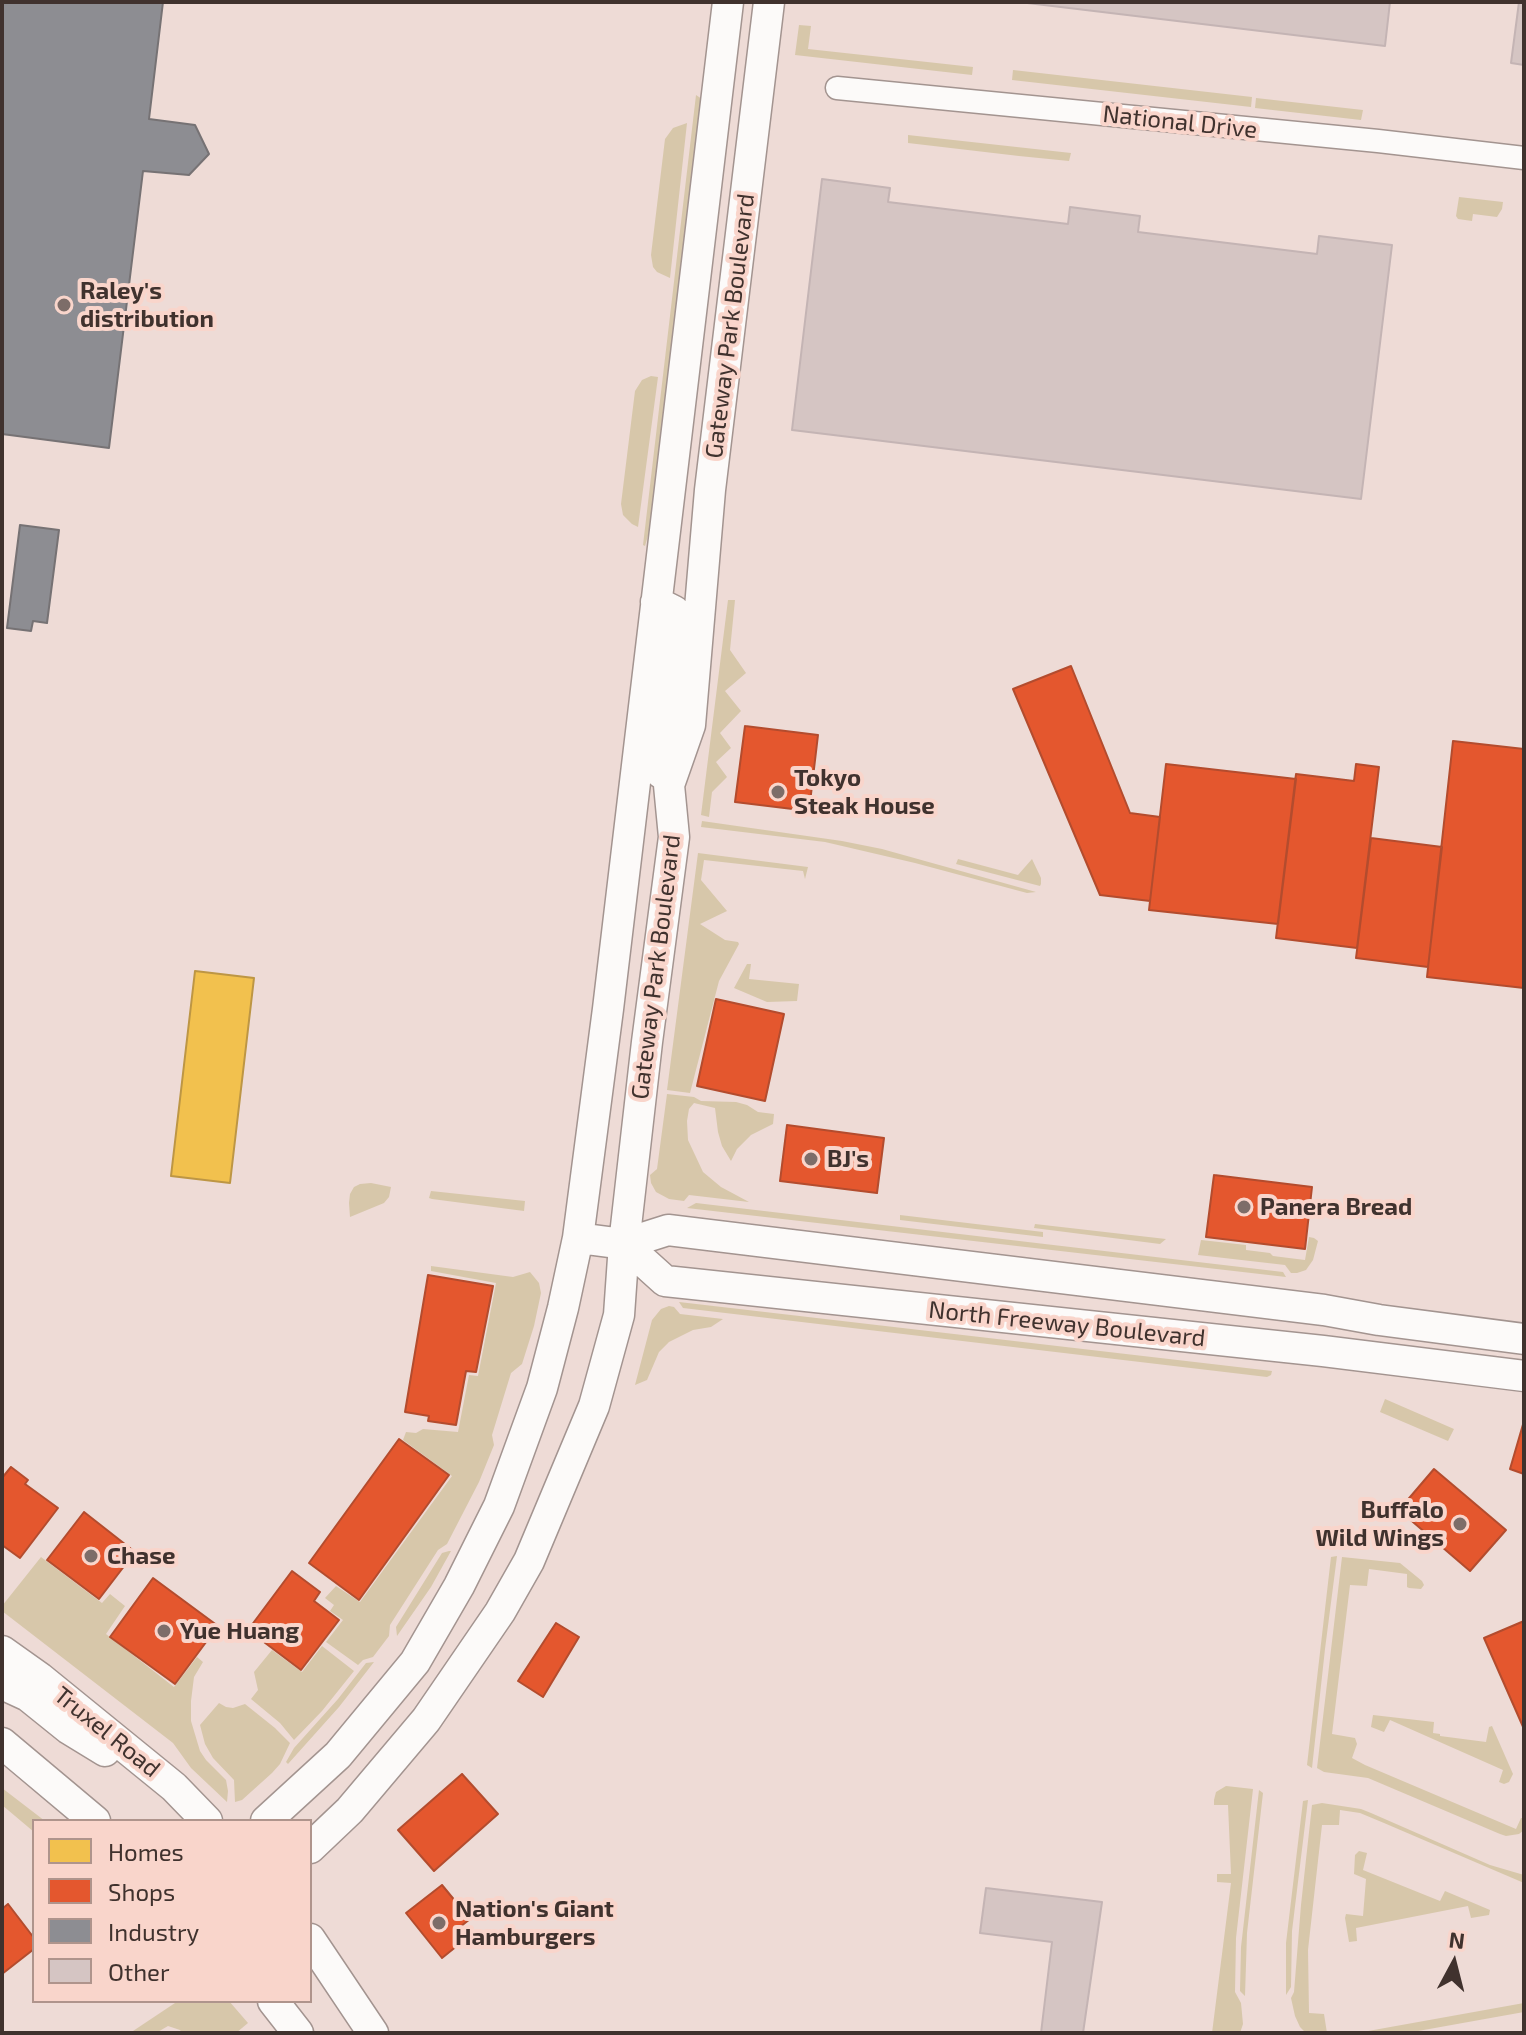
<!DOCTYPE html>
<html>
<head>
<meta charset="utf-8">
<style>
  body { margin:0 }
  #map { position:relative; width:1526px; height:2035px; overflow:hidden; background:#eedbd6; font-family:"Exo 2",sans-serif }
  canvas { display:block }
  .frame { position:absolute; inset:0; border:4px solid #40322e; pointer-events:none }
  .legend { position:absolute; left:32px; top:1819px; width:280px; height:184px; box-sizing:border-box; background:#f9d5cb; border:2px solid #af948c; margin:0; padding:10px 14px; list-style:none; font-size:24px; color:#40322e }
  .legend li { display:flex; align-items:center; gap:16px; height:40px }
  .legend b { width:40px; border:2px solid #af948c }
  .north { position:absolute; left:1414px; top:1923px; width:80px; height:80px; -webkit-text-stroke:6px #f9d5cb; paint-order:stroke; rotate:7deg; font-size:22px; font-weight:700; line-height:32px; text-align:center; color:#40322e }
  .north::after { content:''; display:block; margin:auto; width:28px; height:36px; background:#40322e; clip-path:polygon(50% 0,100% 100%,50% 72%,0 100%) }
</style>
</head>
<body>
<div id="map">
<canvas width="1526" height="2035"></canvas>
<div class="frame"></div>
<ul class="legend">
<li><b style="height:22px;background:#f2c14e"></b>Homes</li>
<li><b style="height:22px;background:#e4572e"></b>Shops</li>
<li><b style="height:22px;background:#8d8d92"></b>Industry</li>
<li><b style="height:22px;background:#d5c5c3"></b>Other</li>
</ul>
<div class="north">N</div>
</div>
<script>
const ctx = document.querySelector('canvas').getContext('2d');
ctx.lineJoin = 'round';
function fill(path, color) { ctx.fillStyle = color; ctx.fill(path, 'evenodd'); }
const toPath = rows => new Path2D(rows.map(r => 'M' + r).join(''));
function strokePath(path, color, width, dash) { ctx.strokeStyle = color; ctx.lineWidth = width; ctx.lineCap = dash ? 'butt' : 'round'; ctx.setLineDash(dash || []); ctx.stroke(path); }
function write(font, color, halo, rows, align = 'center') {
  ctx.font = font + ' "Exo 2",sans-serif'; ctx.lineWidth = 8; ctx.setLineDash([]); ctx.textBaseline = 'middle'; ctx.strokeStyle = halo; ctx.fillStyle = color; for (const [text, x, y, turn = 0] of rows) {
    ctx.save(); ctx.translate(x, y); ctx.rotate((+turn || 0) * Math.PI / 180); ctx.textAlign = isNaN(turn) ? turn : align; if (halo) ctx.strokeText(text, 0, 0); ctx.fillText(text, 0, 0); ctx.restore();
  }
}
fill(toPath([
  [799,25,811,26,808,49,973,67,972,75,795,55],
  [1013,70,1252,97,1251,107,1012,80],
  [696,95,702,99,649,532,645,546,643,545],
  [1256,98,1363,110,1361,120,1255,108],
  [687,123,670,278,657,272,653,267,651,255,665,139,673,128],
  [908,135,1071,153,1069,161,1019,156,908,143],
  [1459,197,1503,202,1502,209,1497,217,1473,214,1472,221,1458,219,1456,216],
  [651,376,658,377,638,527,632,524,623,515,621,504,635,391,642,380],
  [728,600,735,600,730,650,746,673,725,691,741,711,720,733,731,748,716,762,727,777,712,792,709,817,701,815],
  [702,821,842,841,882,849,1036,892,1027,893,915,863,825,842,701,827],
  [698,853,808,867,805,879,803,871,704,860,701,880,727,911,700,924,725,940,738,942,739,944,719,981,690,1093,667,1090],
  [958,859,1018,875,1032,859,1041,878,1041,884,1040,886,956,864],
  [747,964,751,964,749,979,799,984,797,1001,767,1002,734,988],
  [667,1094,694,1097,701,1101,736,1102,747,1105,758,1112,774,1114,773,1124,751,1135,737,1149,731,1161,722,1146,718,1132,715,1108,694,1103,689,1109,687,1121,688,1140,703,1172,721,1187,749,1202,689,1195,684,1201,669,1199,656,1192,651,1183,650,1175,657,1169],
  [371,1183,391,1187,389,1197,384,1203,350,1217,349,1203,350,1194,354,1187,360,1184],
  [431,1191,525,1201,524,1211,432,1199,429,1198],
  [696,1203,1283,1272,1286,1277,687,1208],
  [900,1215,1043,1232,1043,1237,900,1220],
  [1035,1224,1166,1239,1160,1244,1034,1228],
  [1309,1237,1314,1238,1318,1241,1313,1260,1306,1270,1297,1273,1291,1273,1285,1265,1198,1255,1201,1240,1246,1245,1246,1250,1270,1253,1273,1256,1305,1260],
  [431,1266,513,1277,530,1272,539,1283,541,1293,534,1326,522,1364,511,1373,492,1435,494,1445,479,1482,447,1544,438,1550,390,1625,389,1636,373,1657,363,1660,358,1665,326,1642,343,1620,330,1611,334,1605,325,1598,336,1586,360,1602,452,1476,403,1440,406,1432,416,1433,423,1429,458,1432,469,1375,478,1376,496,1283,431,1271],
  [679,1302,1272,1371,1271,1375,1267,1377,683,1308],
  [669,1306,674,1307,680,1314,723,1319,711,1327,693,1330,669,1342,659,1352,647,1380,635,1385,652,1320,661,1309],
  [1385,1399,1454,1429,1448,1441,1380,1412],
  [449,1551,451,1551,431,1587,397,1636,396,1627,442,1553],
  [1337,1556,1325,1649,1312,1768,1307,1765,1331,1557],
  [41,1557,102,1603,110,1594,125,1606,106,1634,174,1687,197,1657,203,1662,194,1677,191,1701,191,1721,200,1751,206,1760,226,1780,228,1791,227,1802,191,1768,173,1743,2,1611,2,1606],
  [1342,1557,1400,1563,1422,1581,1424,1585,1421,1589,1409,1588,1407,1587,1407,1574,1369,1569,1367,1586,1350,1585,1332,1734,1355,1738,1357,1744,1352,1758,1365,1765,1516,1829,1521,1818,1524,1818,1524,1830,1519,1834,1506,1836,1500,1834,1368,1778,1324,1772,1317,1768],
  [322,1646,354,1671,322,1711,294,1740,280,1723,251,1699,258,1690,254,1672,272,1650,302,1672],
  [374,1662,339,1707,288,1764,286,1762,294,1748,338,1699,366,1663],
  [219,1703,226,1707,233,1708,245,1704,275,1728,290,1743,280,1764,272,1773,242,1800,235,1802,234,1780,213,1758,205,1744,200,1725],
  [1373,1715,1434,1722,1433,1733,1440,1734,1440,1736,1486,1742,1489,1727,1492,1726,1513,1774,1509,1782,1504,1784,1499,1782,1503,1770,1390,1720,1384,1732,1371,1727],
  [1226,1786,1253,1789,1236,1938,1235,1992,1241,2003,1243,2024,1240,2033,1212,2033,1231,1883,1217,1882,1217,1874,1231,1874,1228,1805,1214,1805,1214,1800,1216,1792],
  [2,1788,45,1821,34,1821,34,1832,2,1805],
  [1259,1790,1263,1793,1247,1933,1245,1996,1240,1991,1241,1947],
  [1308,1800,1292,1931,1291,1987,1286,1995,1286,1943,1303,1801],
  [1322,1803,1361,1809,1371,1813,1490,1865,1524,1875,1524,1883,1384,1823,1360,1813,1340,1810,1339,1825,1322,1825,1308,1950,1309,2013,1324,2014,1327,2033,1306,2033,1300,2027,1295,2016,1291,1998,1294,1992,1301,1905,1312,1805],
  [1359,1851,1367,1853,1363,1870,1440,1901,1445,1891,1490,1910,1489,1915,1471,1918,1468,1906,1356,1928,1357,1941,1349,1942,1345,1918,1346,1914,1363,1916,1366,1879,1354,1874,1355,1855],
  [178,2001,229,2001,248,2023,236,2033,182,2033,180,2030,168,2026,156,2033,130,2033],
  [1524,2003,1524,2012,1407,2033,1357,2033]
]), '#d7c7aa');
const homes = toPath([
  [195,971,254,978,230,1183,171,1176,195,971]
]);
fill(homes, '#f2c14e');
strokePath(homes, '#bd9644', 2);
const shops = toPath([
  [1071,666,1130,813,1160,817,1150,901,1100,895,1013,689,1071,666],
  [745,726,818,735,809,811,735,802,745,726],
  [1453,741,1524,749,1524,988,1427,977,1453,741],
  [1166,764,1296,779,1278,924,1149,910,1166,764],
  [1356,764,1379,767,1357,948,1276,938,1296,774,1354,781,1356,764],
  [1371,838,1442,847,1428,967,1356,958,1371,838],
  [716,999,784,1014,765,1101,697,1086,716,999],
  [787,1125,884,1138,877,1193,780,1181,787,1125],
  [1214,1175,1312,1187,1305,1249,1206,1237,1214,1175],
  [428,1275,493,1286,476,1372,466,1371,456,1425,428,1421,429,1416,405,1412,428,1275],
  [1524,1421,1524,1474,1510,1469,1524,1421],
  [399,1439,449,1475,359,1600,309,1563,399,1439],
  [11,1467,28,1480,25,1484,58,1508,20,1558,2,1545,2,1478,11,1467],
  [1434,1469,1506,1530,1470,1571,1399,1510,1434,1469],
  [84,1512,135,1552,99,1599,47,1560,84,1512],
  [292,1571,320,1592,314,1601,339,1620,301,1670,248,1630,292,1571],
  [153,1578,218,1626,175,1684,110,1637,153,1578],
  [1524,1621,1524,1729,1484,1638,1524,1621],
  [556,1623,579,1637,543,1697,518,1681,556,1623],
  [462,1774,498,1814,434,1871,398,1830,462,1774],
  [442,1885,470,1919,460,1927,468,1937,442,1958,406,1913,442,1885],
  [8,1904,34,1938,34,1949,2,1974,2,1909,8,1904]
]);
fill(shops, '#e4572e');
strokePath(shops, '#b34c2e', 2);
const industry = toPath([
  [2,2,163,2,149,119,195,125,209,154,189,175,143,171,109,448,2,434,2,2],
  [20,525,59,530,47,623,33,621,31,631,7,628,20,525]
]);
fill(industry, '#8d8d92');
strokePath(industry, '#767274', 2);
const building = toPath([
  [1019,2,1390,2,1385,46,1019,2],
  [1519,2,1524,2,1524,65,1511,63,1519,2],
  [822,179,890,188,888,202,1068,224,1070,207,1140,216,1138,232,1317,254,1319,236,1392,245,1361,499,792,430,822,179],
  [986,1888,1102,1902,1083,2033,1041,2033,1052,1942,980,1933,986,1888]
]);
fill(building, '#d5c5c3');
strokePath(building, '#c4b4b4', 2);
const street = toPath([
  [837,88,1378,141,1524,158]
]);
const secondary = toPath([
  [656,602,674,611,677,625,660,770,661,773],
  [578,1238,624,1244,668,1230,1324,1310,1379,1320,1524,1339],
  [624,1244,665,1281,1323,1351,1524,1376],
  [2,1651,40,1678,174,1787,207,1821],
  [2,1684,28,1696,69,1729,105,1751],
  [2,1743,95,1821],
  [266,1821,338,1755,415,1662,459,1586,499,1506,542,1388,563,1308,578,1238,608,1009,728,2],
  [310,1848,350,1810,426,1720,500,1612,529,1561,594,1406,619,1315,624,1244,647,1042,674,837,669,785,690,725,710,490,769,2],
  [310,1939,373,2033],
  [273,2001,298,2033]
]);
strokePath(street, '#a39490', 25);
strokePath(secondary, '#a39490', 33);
strokePath(street, '#fcfaf9', 22);
strokePath(secondary, '#fcfaf9', 30);
for (const [x, y, r, color] of [
  [64,305,8,"#7d6d69"],
  [778,792,8,"#7d6d69"],
  [811,1159,8,"#7d6d69"],
  [1244,1207,8,"#7d6d69"],
  [1460,1524,8,"#7d6d69"],
  [91,1556,8,"#7d6d69"],
  [164,1631,8,"#7d6d69"],
  [439,1923,8,"#7d6d69"]
]) { const dot = new Path2D(); dot.arc(x, y, r, 0, 2 * Math.PI); ctx.fillStyle = color; ctx.fill(dot); strokePath(dot, '#f9d5cb', 3); }
write('24px', '#40322e', '#f9d5cb', [
  ["National Drive",1180,122,6],
  ["Gateway Park Boulevard",730,326,-83],
  ["Gateway Park Boulevard",656,967,-83],
  ["North Freeway Boulevard",1067,1324,6],
  ["Truxel Road",107,1732,39]
]);
write('bold 24px', '#40322e', '#f9d5cb', [
  ["Raley's",80,291],
  ["distribution",80,319],
  ["Tokyo",794,778],
  ["Steak House",794,806],
  ["BJ's",827,1159],
  ["Panera Bread",1260,1207],
  ["Buffalo",1444,1510,"right"],
  ["Wild Wings",1444,1538,"right"],
  ["Chase",107,1556],
  ["Yue Huang",180,1631],
  ["Nation's Giant",455,1909],
  ["Hamburgers",455,1937]
], 'left');
</script>
</body>
</html>
